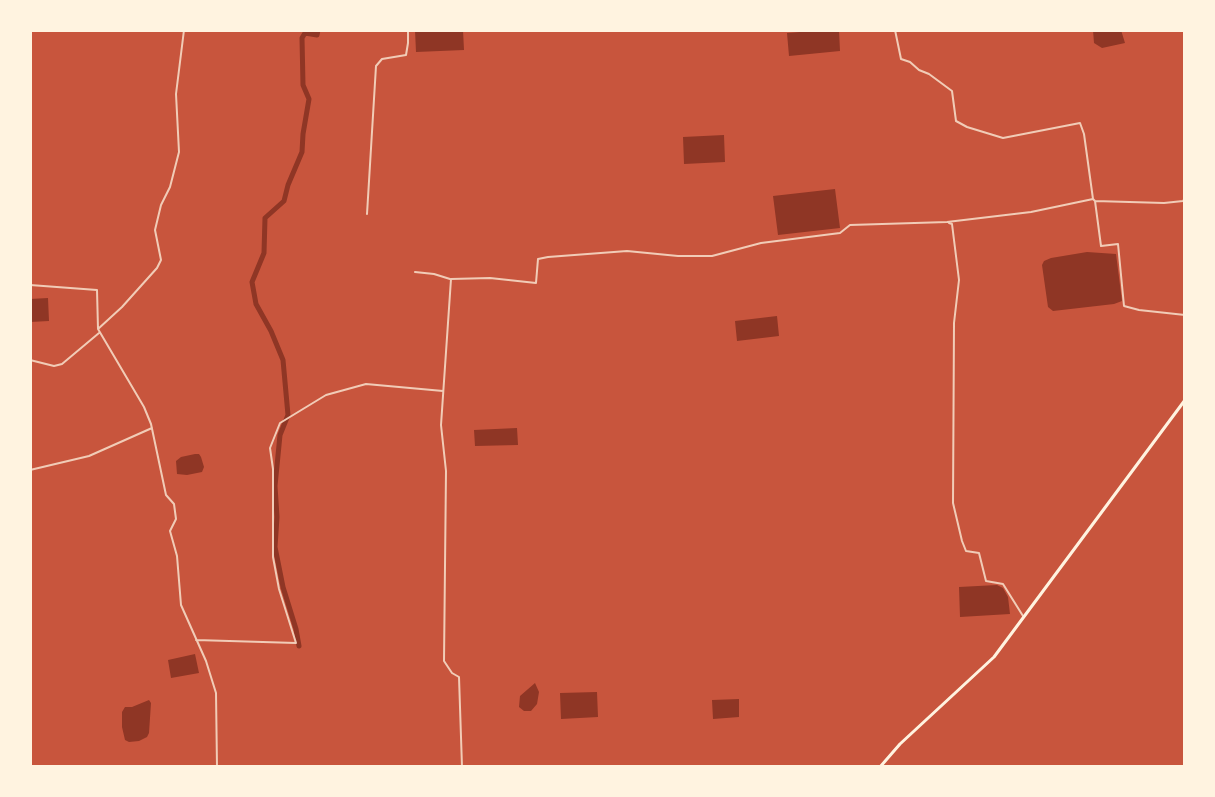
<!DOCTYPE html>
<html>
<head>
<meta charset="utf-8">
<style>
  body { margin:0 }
  #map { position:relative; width:1215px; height:797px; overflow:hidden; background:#c8553d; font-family:"IBM Plex Sans",sans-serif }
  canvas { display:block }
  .frame { position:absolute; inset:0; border:32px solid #fff3e0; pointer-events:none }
</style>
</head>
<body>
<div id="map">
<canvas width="1215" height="797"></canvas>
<div class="frame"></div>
</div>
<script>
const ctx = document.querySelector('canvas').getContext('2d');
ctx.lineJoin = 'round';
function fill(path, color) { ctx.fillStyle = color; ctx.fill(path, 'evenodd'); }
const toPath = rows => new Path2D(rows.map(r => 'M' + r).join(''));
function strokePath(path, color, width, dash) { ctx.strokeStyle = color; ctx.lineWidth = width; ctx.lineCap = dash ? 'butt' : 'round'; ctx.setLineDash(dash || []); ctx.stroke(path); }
fill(toPath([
  [415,30,463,30,464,50,416,52],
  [826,30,839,30,840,51,789,56,787,33],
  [1093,30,1121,30,1125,43,1102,48,1094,43],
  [724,135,725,162,684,164,683,137],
  [835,189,840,228,778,235,773,196],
  [1087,252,1116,254,1122,301,1114,304,1053,311,1048,307,1042,265,1044,261,1051,258],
  [48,298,49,321,30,322,30,299],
  [777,316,779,336,737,341,735,321],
  [517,428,518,445,475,446,474,430],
  [195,454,199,454,201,457,204,467,202,472,187,475,177,474,176,461,181,457],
  [997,585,1003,588,1008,597,1010,614,960,617,959,587],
  [195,654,199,673,171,678,168,660],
  [535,683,539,692,537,704,531,711,524,711,519,707,520,696],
  [597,692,598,717,561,719,560,693],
  [739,699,739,717,713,719,712,700],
  [149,700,151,703,149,733,147,737,139,741,129,742,125,740,122,727,122,712,125,707,132,707]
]), '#8f3625');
strokePath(toPath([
  [299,646,296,629,283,587,275,547,277,517,275,486,280,435,288,415,283,360,271,331,256,304,252,282,264,253,265,218,284,201,288,185,302,152,303,134,309,99,303,85,302,38,305,33,317,35,318,30]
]), '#8f3625', 5);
strokePath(toPath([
  [1093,199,1095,201,1101,246,1118,244,1124,306,1139,310,1185,315],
  [1095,201,1164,203,1183,201,1185,198],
  [367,214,376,66,382,59,406,55,408,43,408,30],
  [949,223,952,224,959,280,954,323,953,503,962,541,966,551,979,553,986,581,1003,584,1023,616],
  [415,272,434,274,450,279],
  [30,285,97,290,98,329,144,407,151,424,166,495,174,504,176,519,170,531,177,556,181,605,206,661,216,693,217,767],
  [98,329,122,307,157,268,161,260,155,230,161,205,170,187,179,152,176,94,184,30],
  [30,360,54,366,62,364,99,333],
  [30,470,89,456,152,428],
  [196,640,296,643,279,589,273,557,273,469,270,448,280,423,326,395,366,384,443,391],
  [462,767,459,677,452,673,444,661,446,471,441,425,451,279,490,278,536,283,538,259,548,257,627,251,678,256,712,256,761,243,840,233,850,225,947,222,1031,212,1093,199,1084,134,1080,123,1003,138,967,127,956,121,952,91,929,74,919,70,910,62,901,59,895,30]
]), '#f1ccb7', 2);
strokePath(toPath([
  [880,767,900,744,994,657,1185,400]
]), '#fff3e0', 3);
</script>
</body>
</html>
